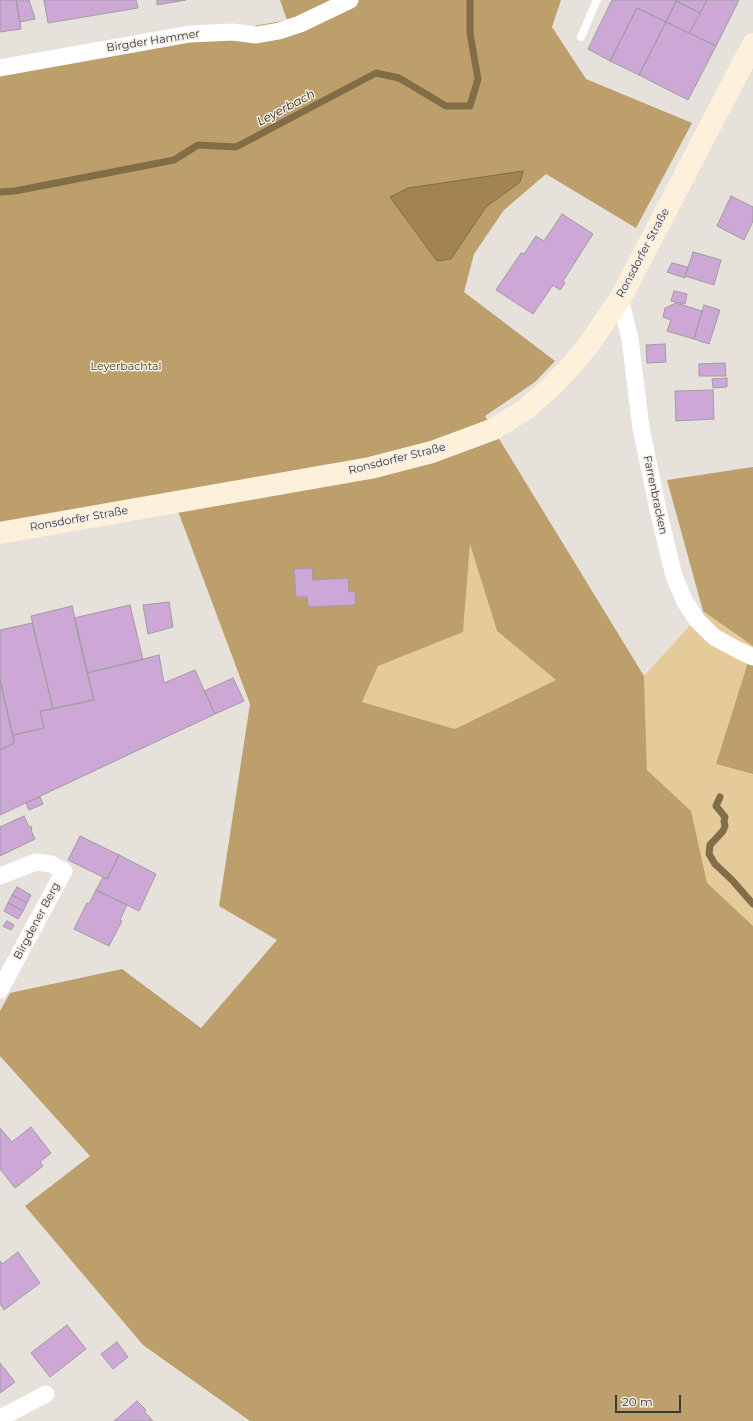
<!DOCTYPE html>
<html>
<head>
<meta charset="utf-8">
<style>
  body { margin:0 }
  #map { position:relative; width:753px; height:1421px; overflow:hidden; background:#e6e1da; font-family:Montserrat,sans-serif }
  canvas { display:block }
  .scale { position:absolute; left:615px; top:1395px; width:66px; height:18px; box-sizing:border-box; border:2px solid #3a3835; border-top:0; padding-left:5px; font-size:12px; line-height:14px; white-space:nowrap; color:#3a3835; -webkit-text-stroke:3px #f3eee7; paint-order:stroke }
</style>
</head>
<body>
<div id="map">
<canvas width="753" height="1421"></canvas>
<div class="scale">20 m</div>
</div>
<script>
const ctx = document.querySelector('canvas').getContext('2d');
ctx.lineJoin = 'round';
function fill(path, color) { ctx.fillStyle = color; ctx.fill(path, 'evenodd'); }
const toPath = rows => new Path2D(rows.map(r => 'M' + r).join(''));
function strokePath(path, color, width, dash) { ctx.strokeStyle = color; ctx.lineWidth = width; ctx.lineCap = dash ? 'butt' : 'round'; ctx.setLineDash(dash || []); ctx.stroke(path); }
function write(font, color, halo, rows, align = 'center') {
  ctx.font = font + ' Montserrat,sans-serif'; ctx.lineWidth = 3; ctx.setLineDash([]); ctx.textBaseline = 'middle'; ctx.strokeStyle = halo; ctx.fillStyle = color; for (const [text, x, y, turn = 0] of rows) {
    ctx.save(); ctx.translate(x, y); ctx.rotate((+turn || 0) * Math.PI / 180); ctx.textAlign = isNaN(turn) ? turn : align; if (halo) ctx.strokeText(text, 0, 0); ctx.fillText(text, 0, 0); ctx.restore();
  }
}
fill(toPath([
  [470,542,497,631,556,680,455,729,362,702,378,666,463,631],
  [703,611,753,646,716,764,753,774,753,1028,673,795,647,770,644,676]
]), '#e5ca9a');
fill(toPath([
  [280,0,561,0,552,27,586,79,692,123,636,228,546,174,504,210,474,254,464,292,555,361,535,382,485,416,644,676,647,770,691,811,707,883,753,926,753,1421,250,1421,143,1345,25,1206,90,1156,0,1056,0,1011,10,993,122,969,201,1028,277,940,219,906,250,704,172,495,0,525,0,72,287,20],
  [470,544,497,631,556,680,455,729,362,702,378,666,463,632],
  [753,467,753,774,716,764,753,646,703,611,667,480]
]), '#bd9f6b');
const water = toPath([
  [523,171,520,182,486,207,451,259,437,261,390,197,408,188,523,171]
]);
fill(water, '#a18451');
strokePath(water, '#826d49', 1);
strokePath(toPath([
  [0,192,15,191,174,160,198,145,236,147,376,73,399,78,446,106,470,106,478,79,470,33,470,0],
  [720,797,716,806,725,817,724,821,725,826,723,831,710,845,709,854,715,864,732,880,753,904]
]), '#826d49', 7);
const building = toPath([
  [0,0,16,0,21,29,0,32,0,0],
  [16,0,29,0,35,19,20,22,16,0],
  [44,0,136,0,138,8,48,23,44,0],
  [157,0,186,0,157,5,157,0],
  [612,0,677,0,666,22,637,8,610,61,588,49,612,0],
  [677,0,707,0,700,13,676,1,677,0],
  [707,0,739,0,716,46,689,33,707,0],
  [676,1,700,13,689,33,666,22,676,1],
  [637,8,666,22,639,75,610,61,637,8],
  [666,22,716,46,688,100,639,75,666,22],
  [731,196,753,207,753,221,744,240,717,226,731,196],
  [562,214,593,234,563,281,565,283,560,290,553,285,533,314,496,290,521,253,524,254,536,236,544,241,562,214],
  [693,252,721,260,714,285,685,276,693,252],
  [672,263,688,267,685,278,667,272,672,263],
  [674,291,687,294,685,304,671,301,674,291],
  [676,303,702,311,694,339,667,331,671,320,663,317,665,308,676,303],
  [704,305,720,310,709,344,694,339,704,305],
  [665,344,666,362,647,363,646,345,665,344],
  [725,363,726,376,699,376,699,364,725,363],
  [727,378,727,387,713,388,712,379,727,378],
  [713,390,714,419,676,421,675,391,713,390],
  [312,568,313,580,348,578,349,592,355,591,356,605,308,607,307,597,296,597,294,569,312,568],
  [169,602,173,627,148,634,143,605,169,602],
  [130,605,143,660,87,673,74,618,130,605],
  [72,606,94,700,53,709,31,616,72,606],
  [32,623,53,709,40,711,44,728,13,735,0,680,0,630,32,623],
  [159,655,164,683,195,670,215,714,0,815,0,750,14,743,13,735,44,728,40,711,94,700,87,673,159,655],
  [233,678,244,701,215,714,204,691,233,678],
  [0,680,14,743,0,750,0,680],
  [40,797,43,804,29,810,26,803,40,797],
  [24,816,29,827,31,826,32,829,31,830,35,839,0,856,0,827,24,816],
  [80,836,119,855,107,879,68,860,80,836],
  [119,855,156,874,139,911,96,890,103,877,107,879,119,855],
  [17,887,31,895,27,903,12,895,17,887],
  [96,890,127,905,120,920,122,921,109,946,74,929,87,903,89,904,96,890],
  [12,895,27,903,23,911,8,903,12,895],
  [8,903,23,911,18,919,4,911,8,903],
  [7,921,14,925,11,930,3,926,7,921],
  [31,1127,51,1153,40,1162,43,1166,15,1188,0,1169,0,1128,12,1142,31,1127],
  [18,1252,40,1283,4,1310,0,1304,0,1261,2,1264,18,1252],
  [67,1325,86,1349,50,1377,31,1353,67,1325],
  [117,1342,128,1357,113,1369,101,1354,117,1342],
  [0,1363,15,1382,0,1393,0,1363],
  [137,1401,146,1410,144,1411,153,1421,114,1421,137,1401]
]);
fill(building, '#cda7d6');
strokePath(building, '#a09ba1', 1);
strokePath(toPath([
  [581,37,597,0]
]), '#fff', 8);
strokePath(toPath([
  [0,68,190,34,233,32,256,35,279,31,300,24,350,0],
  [620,299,630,339,641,428,658,510,674,576,685,602,697,620,714,637,738,650,753,657],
  [0,876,36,862,51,864,64,871,0,990],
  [0,1418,46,1394]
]), '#fff', 17);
strokePath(toPath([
  [0,533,370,468,432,452,494,429,526,409,549,389,572,365,589,344,620,299,753,44]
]), '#fdf1dc', 22);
write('11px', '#3a3835', '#f3eee7', [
  ["Birgder Hammer",153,41,-9],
  ["Ronsdorfer Straße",643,253,-62],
  ["Ronsdorfer Straße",397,459,-14],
  ["Farrenbracken",655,495,78],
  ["Ronsdorfer Straße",79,519,-10],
  ["Birgdener Berg",37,921,-62]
]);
write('11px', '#513c12', '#f3eee7', [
  ["Leyerbachtal",126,367]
]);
write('italic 12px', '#362910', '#f3eee7', [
  ["Leyerbach",286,108,-28]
]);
</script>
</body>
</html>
